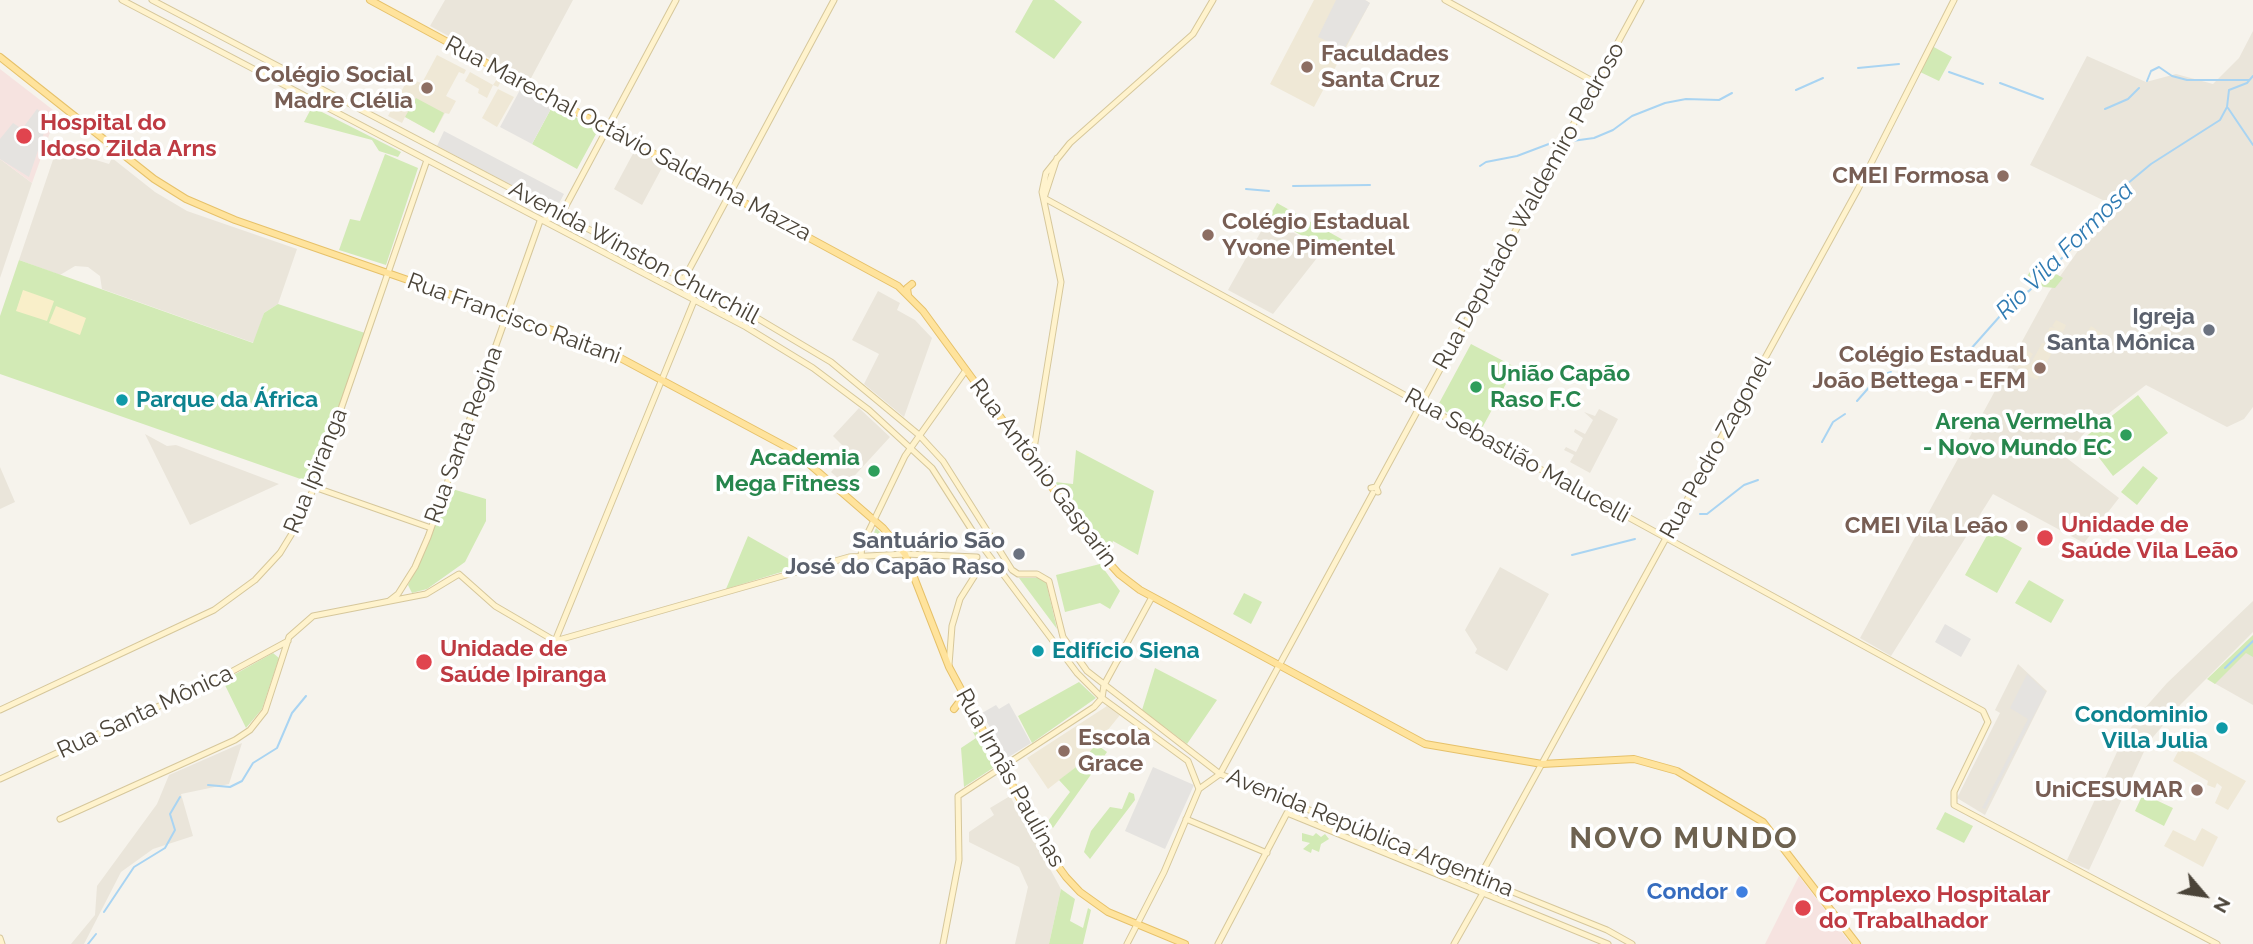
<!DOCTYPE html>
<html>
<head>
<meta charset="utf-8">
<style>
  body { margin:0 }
  #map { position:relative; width:2253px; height:944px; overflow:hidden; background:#f6f3ec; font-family:Raleway,sans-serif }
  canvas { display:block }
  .north { position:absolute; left:2169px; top:860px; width:70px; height:70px; -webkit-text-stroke:5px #fff; paint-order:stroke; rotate:119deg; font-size:19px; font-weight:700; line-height:28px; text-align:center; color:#4b4439 }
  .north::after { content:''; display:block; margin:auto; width:24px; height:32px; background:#4b4439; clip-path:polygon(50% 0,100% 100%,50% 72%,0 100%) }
</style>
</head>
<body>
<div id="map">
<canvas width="2253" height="944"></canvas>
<div class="north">N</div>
</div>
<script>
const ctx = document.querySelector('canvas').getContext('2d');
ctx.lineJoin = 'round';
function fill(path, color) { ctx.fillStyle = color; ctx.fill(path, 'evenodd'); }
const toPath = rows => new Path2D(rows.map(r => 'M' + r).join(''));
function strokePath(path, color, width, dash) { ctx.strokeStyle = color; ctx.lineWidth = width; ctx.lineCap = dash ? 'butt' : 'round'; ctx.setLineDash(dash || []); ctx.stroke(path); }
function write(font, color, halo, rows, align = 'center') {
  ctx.font = font + ' Raleway,sans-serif'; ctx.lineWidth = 7; ctx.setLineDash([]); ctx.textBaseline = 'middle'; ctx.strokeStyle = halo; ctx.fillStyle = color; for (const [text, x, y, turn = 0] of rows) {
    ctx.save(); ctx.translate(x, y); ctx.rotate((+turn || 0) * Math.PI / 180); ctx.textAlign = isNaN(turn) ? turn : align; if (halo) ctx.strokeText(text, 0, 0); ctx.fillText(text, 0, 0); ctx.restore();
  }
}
fill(toPath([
  [445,0,573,0,530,80,430,26],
  [2253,31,2253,407,2244,419,2227,427,2146,385,2088,429,2064,456,2119,498,2084,543,1993,494,1891,656,1860,638,2049,292,2111,204,2030,165,2087,56,2146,82,2176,74,2213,84,2239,58],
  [57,148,109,164,112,158,155,192,187,211,297,249,278,304,264,313,254,343,102,289,100,276,88,267,75,266,60,275,19,260],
  [636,148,664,164,642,205,614,189],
  [0,159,32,183,0,278],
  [1268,219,1324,249,1273,314,1228,290],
  [878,291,900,303,897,310,915,320,932,338,904,417,864,384,879,354,852,340],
  [859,408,890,437,846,485,831,472,849,452,833,436],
  [1599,409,1618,419,1590,473,1570,462,1574,455,1564,450,1566,447,1576,452,1583,438,1574,432,1575,429,1585,434,1593,420,1584,412,1595,416],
  [145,434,167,446,176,445,279,484,190,525],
  [0,467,15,502,0,509],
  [1500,567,1549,594,1507,671,1475,653,1477,649,1465,630],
  [2253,601,2253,632,2181,704,2148,743,2089,870,2067,860,2117,752,2137,717,2167,683],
  [2246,652,2253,656,2253,705,2214,683],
  [2018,664,2047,691,1985,815,1957,798,2000,713,1995,710],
  [242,743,229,784,181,794,193,836,153,849,121,872,84,944,71,944,95,915,97,886,157,804,169,775],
  [1010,796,1061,889,1049,944,1015,944,1028,887,1019,867,969,842,969,832,994,815,990,808]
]), '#eae5da');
fill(toPath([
  [1314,0,1365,0,1370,3,1314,107,1270,84],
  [437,55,466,70,464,74,459,72,446,96,456,101,449,114,445,113,434,133,405,117,402,123,388,116,408,79,422,83],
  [470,72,493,85,497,79,501,81,498,87,493,85,487,98,478,93,479,89,465,81],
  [498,89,514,97,497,127,482,118],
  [2056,320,2066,325,2063,332,2058,330,2062,333,2057,343,2051,341,2049,346,2054,349,2037,380,2024,374,2026,367,2023,370,2016,367,2026,349,2033,354,2027,364,2030,365,2042,343,2047,344,2049,340,2045,337,2050,327,2056,328,2052,326],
  [2091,326,2108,337,2101,349,2083,339],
  [1107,706,1120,715,1080,764,1048,789,1027,758],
  [2181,746,2246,781,2228,810,2215,803,2222,787,2217,783,2215,788,2207,785,2208,781,2173,761],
  [2202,828,2218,837,2203,867,2164,846,2173,830,2195,841]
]), '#efe8d6');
fill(toPath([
  [0,69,57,113,32,183,0,159],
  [1799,876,1851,944,1765,944]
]), '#f6e3e0');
fill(toPath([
  [1033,0,1054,0,1082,22,1054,59,1015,32],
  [1932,46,1952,57,1939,81,1918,71],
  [416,98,444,113,434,133,405,117],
  [553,105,596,128,596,134,577,169,532,144],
  [312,107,401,152,398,157,379,151,372,140,304,122],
  [385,154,418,168,386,265,339,250,350,219,360,221],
  [1277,203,1345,241,1336,255,1269,217],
  [19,260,253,343,264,313,278,304,365,333,312,483,0,374,0,316],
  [2036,262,2063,278,2055,288,2044,287,2026,278],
  [1471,344,1515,367,1481,430,1437,407],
  [2138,395,2168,433,2113,476,2084,438],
  [1076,450,1154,491,1138,555,1113,541,1110,551,1055,482,1073,484],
  [2143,466,2158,478,2137,505,2121,492],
  [449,488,486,499,486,521,465,562,427,589,412,593,408,585,431,537],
  [876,528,891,543,895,549,867,550],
  [1990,530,2022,548,1997,593,1965,575],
  [748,536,801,566,726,589],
  [1100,564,1120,591,1110,609,1100,603,1065,612,1056,575],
  [1019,578,1039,578,1046,582,1057,629],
  [2029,580,2064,600,2051,623,2015,603],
  [1244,593,1262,602,1251,624,1233,614],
  [2253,635,2253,657,2246,653,2215,684,2207,679],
  [273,653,279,658,262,709,246,728,223,681],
  [1155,668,1217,700,1187,744,1142,710],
  [1079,682,1096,698,1032,743,1018,716],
  [964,708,996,766,964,787,961,748,976,738,962,710],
  [1096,744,1107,752,1053,828,1048,821,1070,792,1059,780,1080,764],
  [1129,792,1134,794,1135,800,1090,859,1084,852,1091,831,1110,807,1122,809],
  [2143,794,2173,808,2164,826,2135,811],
  [1945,812,1973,826,1964,843,1936,829],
  [1302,833,1313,836,1316,833,1321,837,1325,834,1329,839,1321,844,1319,852,1312,849,1311,853,1303,849,1310,843,1302,841],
  [1061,889,1075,899,1070,921,1083,928,1088,908,1091,910,1083,944,1049,944]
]), '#d2eab5');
fill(toPath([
  [23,290,54,301,47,321,16,311],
  [56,306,86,318,80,335,49,323]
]), '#f9efc9');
fill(toPath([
  [1336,0,1365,0,1370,3,1344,49,1318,37],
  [521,88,553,105,532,144,500,127],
  [37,109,49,118,29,177,0,159,0,139,13,123,22,129],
  [444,131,564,194,556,209,437,146],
  [1945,624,1971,639,1961,657,1935,642],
  [2027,674,2046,692,1985,809,1982,808,2028,719,2010,708],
  [1009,703,1031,743,1007,758,982,713,996,705,999,709],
  [1153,767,1194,785,1165,849,1125,831]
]), '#e5e3e0');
strokePath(toPath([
  [1858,68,1899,64],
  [1949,72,1983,84],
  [2147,81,2151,71,2159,67,2172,76,2187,80,2249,80],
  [2000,83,2043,99],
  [1796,90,1823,78],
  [2228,108,2253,145],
  [2105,109,2128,99,2139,88],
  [1572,141,1594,138,1613,130,1632,116,1665,103,1686,99,1719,100,1732,93],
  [1480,166,1486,162,1517,156,1554,142],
  [1293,186,1370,185],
  [1246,189,1269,191],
  [1969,351,2016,298,2029,291,2088,232,2115,194,2151,164,2220,120,2227,107,2229,90,2247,83,2253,76],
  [1857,401,1879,376,1891,372],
  [1822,442,1833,422,1845,414],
  [1700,514,1707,514,1744,485,1758,480],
  [1572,555,1635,539],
  [2225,668,2253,641],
  [208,785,230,787,242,781,253,763,277,748,292,713,306,696],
  [104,912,134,867,165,848,175,830,170,814,180,797],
  [88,944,96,934]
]), '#a9d4f2', 2);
const secondary = toPath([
  [122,0,746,327,813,368,869,410,932,468,982,546,1077,673,1102,698,1188,761,1199,789],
  [152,0,752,315,831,362,919,435,943,461,1012,570,1018,574,1037,574,1049,581,1063,637,1087,671,1220,774,1607,930,1632,944],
  [1445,0,1596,83],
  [1044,198,1983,711,1988,722,1954,792,1954,805,2217,944],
  [1044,198,1057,158],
  [684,279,834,0],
  [684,279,693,299],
  [1032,461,1061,282,1042,192,1046,173,1070,143,1193,34,1213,0],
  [314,487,431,528],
  [1376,487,1641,0],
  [1371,488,1376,487,1378,492],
  [861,556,862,545,905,456,966,370],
  [389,601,398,594,415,567,428,537,540,221,561,215,676,0],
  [555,641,849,557,905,554,977,557],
  [555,641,694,301],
  [949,665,952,626,960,599,979,569,994,562],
  [1102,698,1104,685,1152,597],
  [0,710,214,610,255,580,280,553,302,517,314,487,427,160],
  [0,779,218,679,288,641],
  [1199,789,1220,774,1373,493],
  [1287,813,1608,944],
  [60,819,235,740,250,730,265,711,289,637,313,616,426,594,459,574,495,606,555,641],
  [1186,819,1267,853],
  [1483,893,1479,878,1858,189,1954,0],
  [0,938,2,944],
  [943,944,959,860,958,796,1094,707,1102,698],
  [1127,944,1164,872,1199,789],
  [1218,944,1287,813],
  [1454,944,1483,893]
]);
const primary = toPath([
  [370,0,898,286,923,311,1100,553,1119,574,1140,590,1425,744,1542,764,1634,759,1677,771,1763,822,1857,944],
  [0,57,154,179,186,199,235,220,598,346,794,451,883,528,905,554,949,667,1050,855,1066,877,1080,892,1108,912,1185,944],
  [908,295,907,288,912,284],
  [954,709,960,701,967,701]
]);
strokePath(secondary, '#d6c79b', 7);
strokePath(primary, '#e6c16a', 8);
strokePath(secondary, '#fff3cd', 5);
strokePath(primary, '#ffe39c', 6);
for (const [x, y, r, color] of [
  [1307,67,7,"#8d6e63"],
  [427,88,7,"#8d6e63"],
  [24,136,9,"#e0444e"],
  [2003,176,7,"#8d6e63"],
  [1208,235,7,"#8d6e63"],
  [2209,330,7,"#6b7280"],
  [2040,368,7,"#8d6e63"],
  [1476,387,7,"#2e9e5b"],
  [122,400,7,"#0f9aa8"],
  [2126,435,7,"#2e9e5b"],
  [874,471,7,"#2e9e5b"],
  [2022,526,7,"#8d6e63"],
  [2045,538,9,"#e0444e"],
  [1019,554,7,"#6b7280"],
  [1038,651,7,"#0f9aa8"],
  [424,662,9,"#e0444e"],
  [2222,728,7,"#0f9aa8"],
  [1064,751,7,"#8d6e63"],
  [2197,790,7,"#8d6e63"],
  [1742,892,7,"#3f7fe0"],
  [1803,908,9,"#e0444e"]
]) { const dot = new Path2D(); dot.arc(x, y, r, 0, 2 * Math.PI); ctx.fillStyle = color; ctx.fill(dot); strokePath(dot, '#fff', 2.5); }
write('bold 23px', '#785e54', '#fff', [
  ["Faculdades",1321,54,"left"],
  ["Santa Cruz",1321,80,"left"],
  ["Colégio Social",413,75],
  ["Madre Clélia",413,101],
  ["CMEI Formosa",1989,176],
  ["Colégio Estadual",1222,222,"left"],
  ["Yvone Pimentel",1222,248,"left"],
  ["Colégio Estadual",2026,355],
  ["João Bettega - EFM",2026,381],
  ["CMEI Vila Leão",2008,526],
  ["Escola",1078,738,"left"],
  ["Grace",1078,764,"left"],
  ["UniCESUMAR",2183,790]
], 'right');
write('bold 23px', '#be3a42', '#fff', [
  ["Hospital do",40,123],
  ["Idoso Zilda Arns",40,149],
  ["Unidade de",2061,525],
  ["Saúde Vila Leão",2061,551],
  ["Unidade de",440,649],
  ["Saúde Ipiranga",440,675],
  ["Complexo Hospitalar",1819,895],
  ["do Trabalhador",1819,921]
], 'left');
write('23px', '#4b4439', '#fff', [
  ["Rua Marechal Octávio Saldanha Mazza",628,139,28],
  ["Rua Deputado Waldemiro Pedroso",1529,206,-61],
  ["Avenida Winston Churchill",634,253,28],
  ["Rua Francisco Raitani",514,319,20],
  ["Rua Santa Regina",464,435,-70],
  ["Rua Pedro Zagonel",1716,448,-61],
  ["Rua Sebastião Malucelli",1517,456,29],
  ["Rua Ipiranga",316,471,-68],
  ["Rua Antônio Gasparin",1043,473,53],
  ["Rua Santa Mônica",145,712,-25],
  ["Rua Irmãs Paulinas",1010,778,61],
  ["Avenida República Argentina",1370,833,22]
]);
write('bold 23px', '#5b616d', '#fff', [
  ["Igreja",2195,317],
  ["Santa Mônica",2195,343],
  ["Santuário São",1005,541],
  ["José do Capão Raso",1005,567]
], 'right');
write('bold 23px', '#27864d', '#fff', [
  ["União Capão",1490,374,"left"],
  ["Raso F.C",1490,400,"left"],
  ["Arena Vermelha",2112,422],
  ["- Novo Mundo EC",2112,448],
  ["Academia",860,458],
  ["Mega Fitness",860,484]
], 'right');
write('bold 23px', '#0d838f', '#fff', [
  ["Parque da África",136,400],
  ["Edifício Siena",1052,651],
  ["Condominio",2208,715,"right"],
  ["Villa Julia",2208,741,"right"]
], 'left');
write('bold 23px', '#366cbe', '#fff', [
  ["Condor",1728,892]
], 'right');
write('italic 24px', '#2e7ab2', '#fff', [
  ["Rio Vila Formosa",2065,251,-45]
]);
ctx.letterSpacing = '2px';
write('bold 30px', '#6e6250', '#fff', [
  ["NOVO MUNDO",1684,839]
]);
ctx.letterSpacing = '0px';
</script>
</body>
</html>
